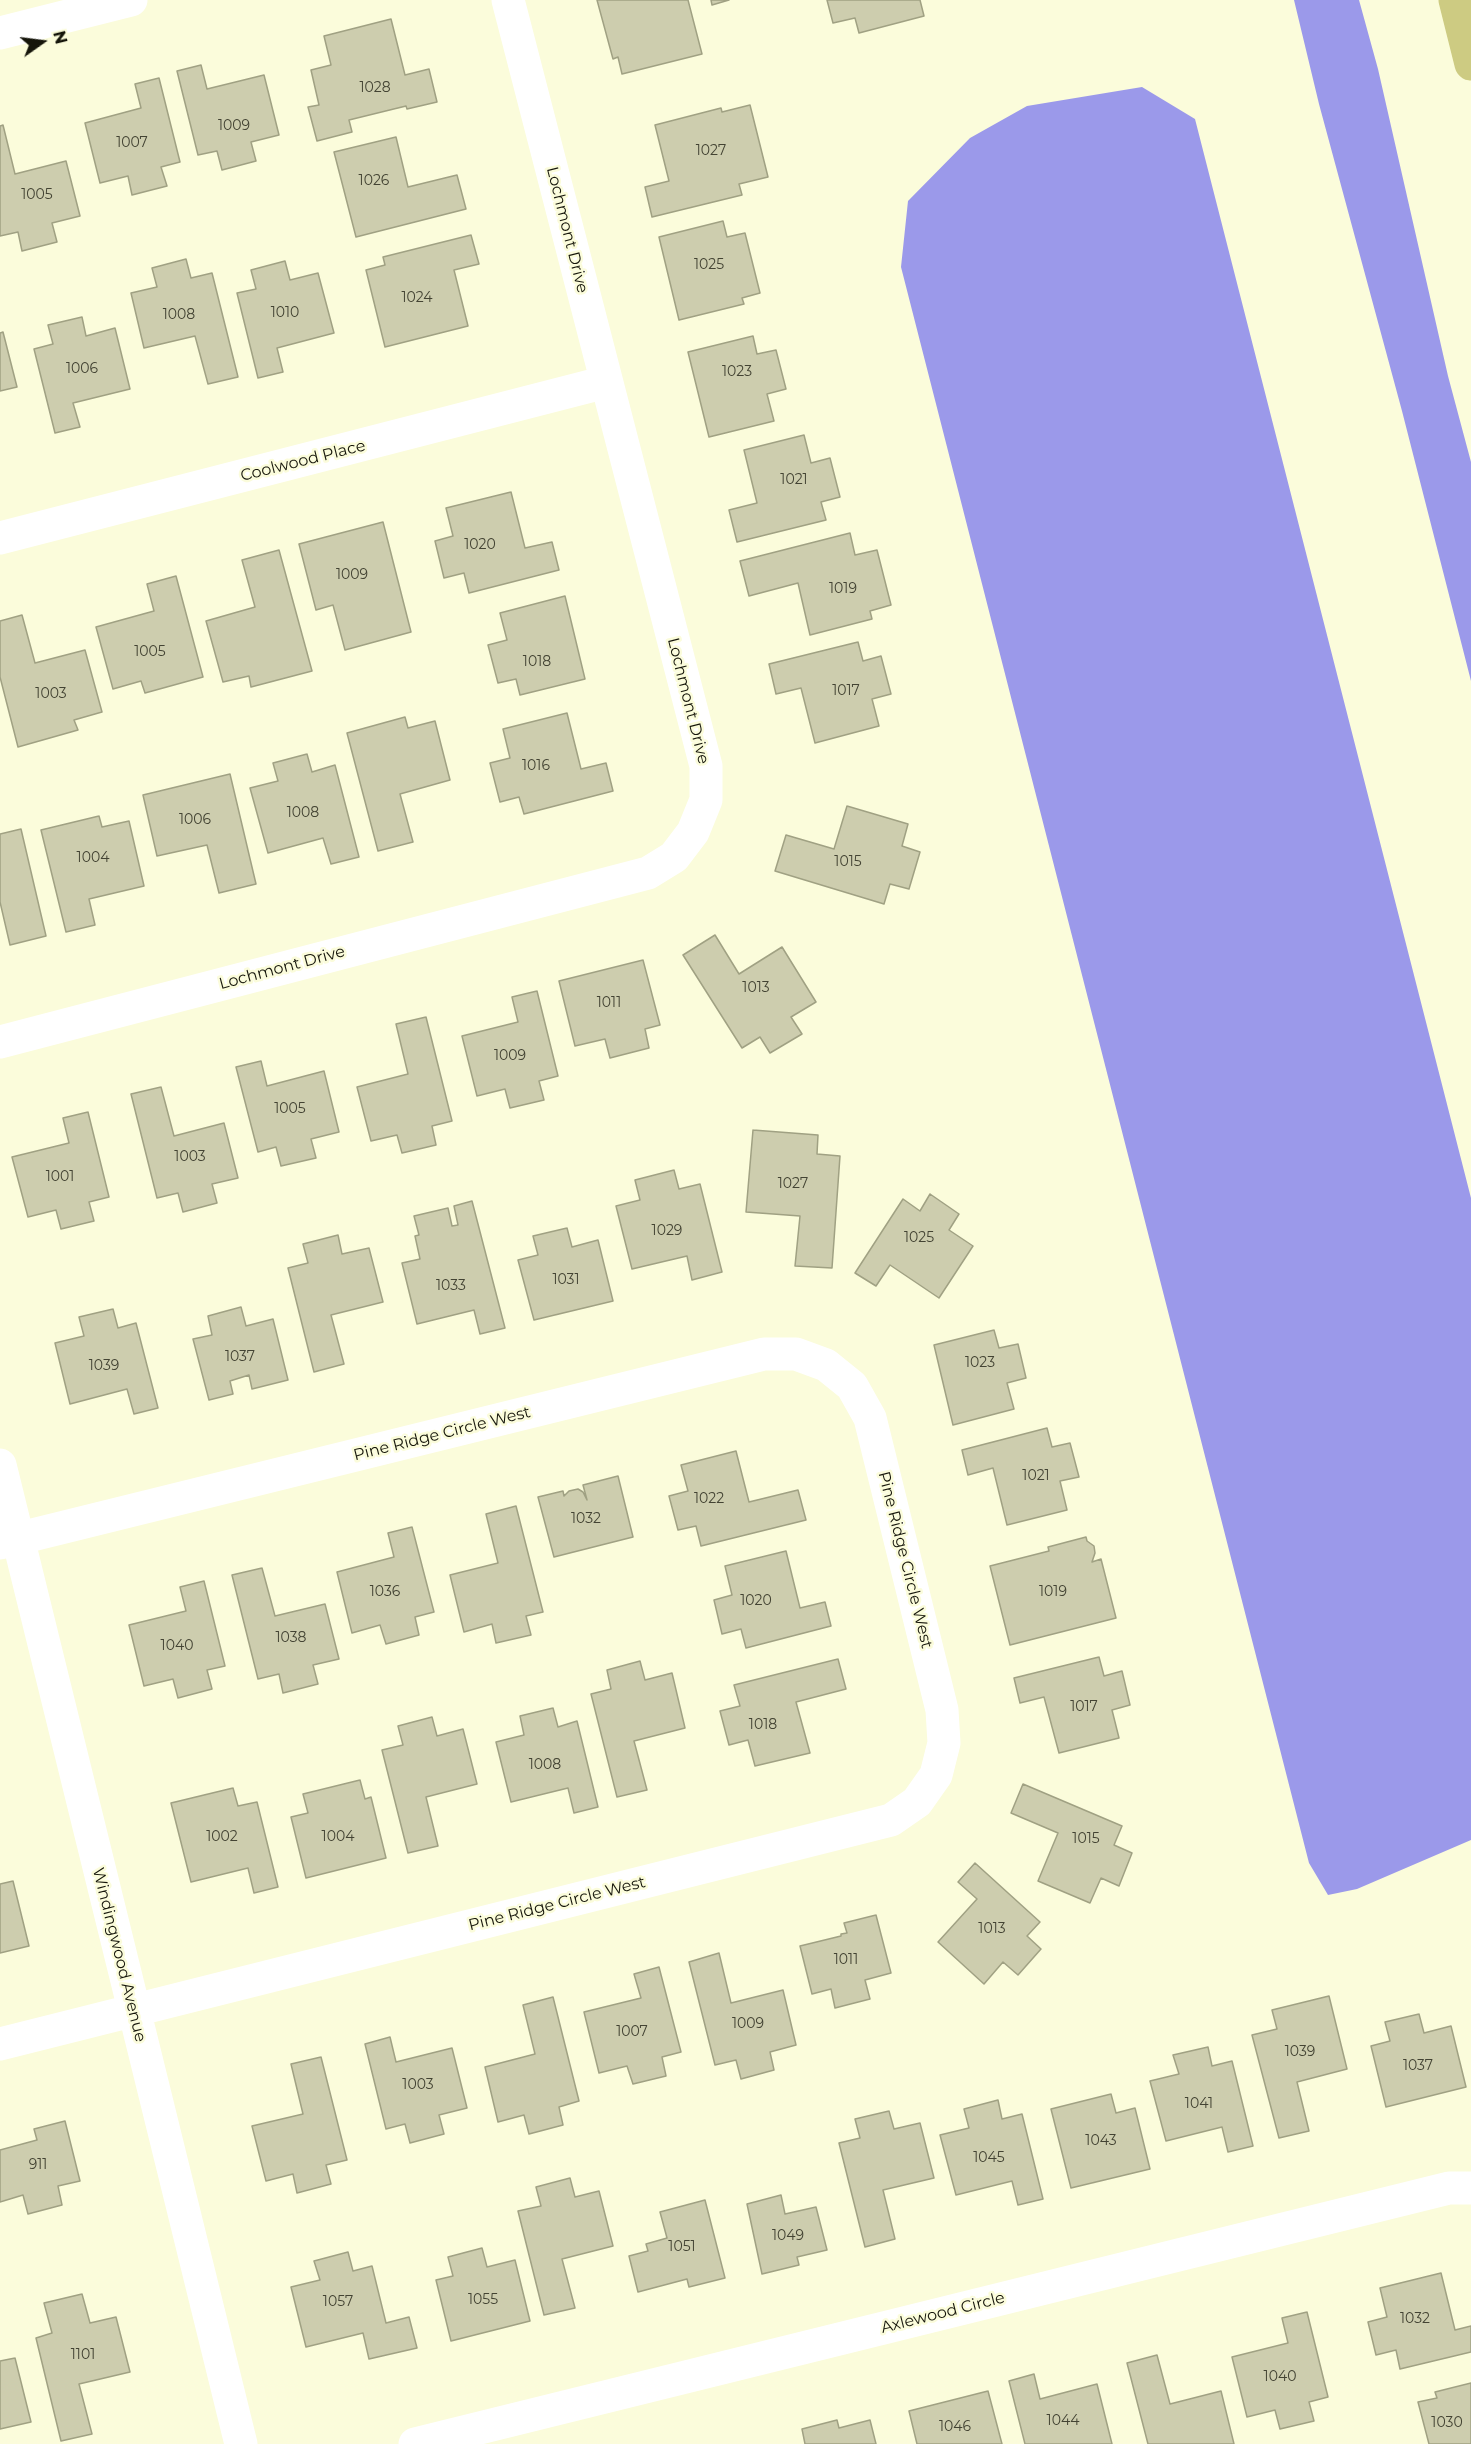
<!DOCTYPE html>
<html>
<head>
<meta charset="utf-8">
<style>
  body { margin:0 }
  #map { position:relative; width:1471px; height:2444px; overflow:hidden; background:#fbfcdb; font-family:Montserrat,sans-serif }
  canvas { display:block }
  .north { position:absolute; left:12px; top:12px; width:60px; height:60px; -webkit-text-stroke:4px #fbfcdb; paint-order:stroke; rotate:76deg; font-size:16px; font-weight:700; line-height:24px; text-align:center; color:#15150a }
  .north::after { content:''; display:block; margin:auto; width:21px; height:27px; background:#15150a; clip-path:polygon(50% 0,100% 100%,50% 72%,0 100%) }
</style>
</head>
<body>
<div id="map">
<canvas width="1471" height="2444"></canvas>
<div class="north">N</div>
</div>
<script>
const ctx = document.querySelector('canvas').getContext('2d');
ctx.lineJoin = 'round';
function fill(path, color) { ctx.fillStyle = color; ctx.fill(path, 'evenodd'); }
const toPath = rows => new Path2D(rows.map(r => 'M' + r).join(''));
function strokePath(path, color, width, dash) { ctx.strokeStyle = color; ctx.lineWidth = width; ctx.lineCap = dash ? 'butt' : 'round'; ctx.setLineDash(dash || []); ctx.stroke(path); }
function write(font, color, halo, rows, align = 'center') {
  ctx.font = font + ' Montserrat,sans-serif'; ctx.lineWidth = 5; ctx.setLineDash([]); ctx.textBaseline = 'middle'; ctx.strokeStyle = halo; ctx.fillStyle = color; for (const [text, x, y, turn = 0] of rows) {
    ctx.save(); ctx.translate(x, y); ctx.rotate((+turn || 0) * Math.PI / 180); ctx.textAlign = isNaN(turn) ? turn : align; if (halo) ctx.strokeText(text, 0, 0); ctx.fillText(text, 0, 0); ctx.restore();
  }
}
fill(toPath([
  [1294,0,1359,0,1378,69,1448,376,1471,462,1471,681,1402,411,1319,104],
  [1142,87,1195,119,1471,1198,1471,1840,1357,1889,1328,1895,1309,1863,901,267,908,201,970,138,1027,106]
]), '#9b99ea');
const building = toPath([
  [597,0,688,0,702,54,622,74,618,57,613,59,597,0],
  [711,0,729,0,712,5,711,0],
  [827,0,920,0,924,16,859,33,855,18,833,23,827,0],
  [391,19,405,75,429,69,437,102,407,109,406,106,349,120,352,132,317,141,308,107,319,105,311,70,331,65,324,36,391,19],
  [201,65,207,89,264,75,279,135,251,142,256,161,222,170,217,151,198,155,177,71,201,65],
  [159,78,180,162,161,167,167,186,132,195,128,176,100,183,85,123,141,108,135,84,159,78],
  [750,105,768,177,739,184,742,195,652,217,645,187,669,181,655,125,721,108,722,112,750,105],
  [3,125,15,174,66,161,80,216,52,223,57,242,22,251,18,232,0,236,0,126,3,125],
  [396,137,408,187,457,175,466,209,356,237,334,152,396,137],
  [723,221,727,237,745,233,760,293,742,298,744,304,679,320,659,237,723,221],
  [471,235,479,264,454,270,468,326,385,347,366,270,385,265,383,257,471,235],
  [186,259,191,278,212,273,238,377,208,384,195,336,144,348,131,293,157,287,152,268,186,259],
  [285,261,290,280,318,273,334,333,277,348,283,372,258,378,237,293,256,289,251,270,285,261],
  [82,317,86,336,115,328,130,389,73,403,80,427,55,433,34,349,53,344,48,325,82,317],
  [3,332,17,387,0,391,0,333,3,332],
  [753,336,757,354,776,350,786,389,767,394,774,421,709,437,688,352,753,336],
  [804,435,811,463,830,458,840,497,821,502,826,520,737,542,729,510,757,503,744,450,804,435],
  [511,492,525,548,552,542,559,570,469,593,464,573,444,578,435,541,453,536,446,508,511,492],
  [383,522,411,632,345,650,333,605,316,610,299,544,383,522],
  [850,533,855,555,877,550,891,605,870,611,872,619,810,635,798,583,749,596,740,561,850,533],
  [279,550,312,671,251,687,249,676,223,682,206,621,255,607,242,560,279,550],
  [176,576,203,677,145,693,141,681,113,689,96,627,154,611,147,584,176,576],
  [565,596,585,679,520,695,516,679,498,683,488,645,507,640,500,613,565,596],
  [22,615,35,663,85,650,102,712,74,720,78,730,18,747,0,677,0,621,22,615],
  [858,642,863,661,881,656,891,694,872,699,879,726,815,743,801,688,776,694,769,664,858,642],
  [567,713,581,769,606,763,613,791,524,814,519,797,500,802,490,763,510,758,503,729,567,713],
  [405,717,408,728,435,721,450,780,400,794,413,842,378,851,347,733,405,717],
  [307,754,312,772,335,765,359,857,331,864,323,838,268,853,250,788,278,781,273,763,307,754],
  [230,774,256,884,219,893,207,845,157,856,143,795,230,774],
  [847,806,908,824,902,846,920,852,909,889,890,884,884,904,775,871,786,835,834,849,847,806],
  [99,816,102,827,129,821,144,886,89,899,95,925,66,932,41,830,99,816],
  [21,829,46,936,10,945,0,902,0,834,21,829],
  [715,935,739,974,782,947,816,1002,791,1017,802,1034,770,1053,760,1037,742,1048,683,955,715,935],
  [643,960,660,1025,645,1029,649,1048,610,1058,605,1039,575,1046,559,981,643,960],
  [537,991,558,1076,539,1081,544,1100,510,1108,505,1089,477,1096,462,1036,518,1022,512,997,537,991],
  [426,1017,452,1121,432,1126,436,1145,402,1153,397,1135,371,1141,357,1087,408,1074,396,1024,426,1017],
  [261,1061,267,1086,324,1071,339,1132,311,1139,316,1158,281,1166,276,1147,258,1152,236,1067,261,1061],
  [161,1087,174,1136,224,1123,238,1178,212,1184,217,1203,183,1212,178,1193,157,1198,131,1094,161,1087],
  [88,1112,109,1197,89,1202,94,1221,61,1229,56,1210,28,1217,12,1157,69,1143,63,1118,88,1112],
  [753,1130,818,1135,817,1154,840,1156,832,1268,795,1266,800,1216,746,1212,753,1130],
  [674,1170,679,1189,700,1184,722,1272,692,1280,687,1256,632,1269,616,1206,640,1200,635,1180,674,1170],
  [930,1194,959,1214,949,1230,973,1246,939,1298,890,1265,876,1286,855,1273,903,1199,920,1211,930,1194],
  [472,1201,505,1328,480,1334,474,1310,417,1324,402,1263,420,1259,415,1236,419,1235,414,1216,448,1208,452,1226,458,1225,454,1206,472,1201],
  [567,1228,572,1247,598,1240,613,1301,534,1320,518,1260,538,1255,533,1236,567,1228],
  [338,1235,342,1254,369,1248,383,1302,331,1315,344,1364,314,1372,288,1268,308,1263,303,1244,338,1235],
  [241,1307,246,1326,273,1319,288,1380,252,1389,249,1375,230,1381,233,1394,209,1400,193,1339,212,1335,208,1316,241,1307],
  [113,1309,118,1328,136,1323,158,1408,134,1414,127,1389,70,1404,55,1343,84,1336,79,1317,113,1309],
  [994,1330,999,1348,1018,1344,1026,1378,1007,1383,1014,1409,953,1425,934,1345,994,1330],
  [1047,1428,1052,1447,1070,1443,1079,1477,1060,1481,1067,1510,1007,1525,993,1468,968,1475,962,1450,1047,1428],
  [736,1451,749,1502,798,1490,806,1520,701,1546,696,1526,678,1530,669,1496,688,1491,681,1465,736,1451],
  [618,1476,633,1537,554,1557,538,1497,563,1491,564,1496,569,1491,578,1489,583,1492,587,1500,583,1485,618,1476],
  [516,1506,543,1612,526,1616,531,1635,496,1643,492,1624,464,1632,450,1575,498,1563,486,1514,516,1506],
  [412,1527,434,1612,415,1617,419,1635,386,1644,380,1625,352,1633,337,1572,394,1557,388,1533,412,1527],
  [1086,1537,1087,1541,1094,1546,1095,1553,1092,1562,1101,1559,1116,1618,1010,1645,990,1566,1049,1551,1048,1547,1086,1537],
  [786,1551,800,1608,825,1602,831,1626,746,1648,741,1629,722,1634,714,1600,732,1595,725,1566,786,1551],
  [262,1568,275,1616,325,1604,339,1659,313,1665,318,1684,283,1693,279,1674,258,1679,232,1575,262,1568],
  [204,1581,225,1666,207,1670,212,1689,178,1698,173,1679,144,1686,129,1625,186,1611,180,1587,204,1581],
  [1099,1657,1104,1676,1122,1671,1130,1705,1112,1710,1119,1738,1059,1753,1044,1697,1020,1703,1014,1678,1099,1657],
  [838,1659,846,1689,796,1702,810,1753,755,1766,748,1740,729,1745,720,1711,740,1706,734,1685,838,1659],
  [640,1661,645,1680,672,1673,685,1728,634,1741,647,1790,617,1797,591,1694,611,1689,607,1670,640,1661],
  [553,1708,558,1727,577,1721,598,1807,574,1813,568,1788,511,1802,496,1742,524,1735,520,1716,553,1708],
  [432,1717,437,1736,463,1729,477,1784,426,1797,438,1846,408,1853,382,1750,403,1745,398,1726,432,1717],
  [360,1780,365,1799,371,1797,386,1858,306,1878,291,1817,308,1813,303,1794,360,1780],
  [1023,1784,1122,1826,1114,1845,1132,1853,1119,1886,1101,1878,1090,1903,1038,1881,1058,1833,1011,1813,1023,1784],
  [233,1788,238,1806,257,1802,278,1887,254,1893,248,1868,191,1882,171,1803,233,1788],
  [975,1863,1040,1922,1027,1936,1041,1949,1018,1975,1003,1962,984,1984,938,1942,977,1899,958,1882,975,1863],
  [13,1881,29,1946,0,1953,0,1884,13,1881],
  [876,1915,891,1973,865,1980,870,1999,835,2008,831,1989,812,1994,800,1946,841,1936,841,1934,847,1933,844,1923,876,1915],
  [719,1953,731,2003,783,1990,796,2045,770,2052,774,2070,741,2079,736,2060,715,2065,689,1962,719,1953],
  [659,1967,681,2052,662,2057,666,2076,633,2084,627,2066,599,2073,584,2012,641,1998,634,1974,659,1967],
  [1329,1996,1347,2069,1297,2082,1309,2131,1279,2138,1252,2035,1277,2029,1272,2010,1329,1996],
  [553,1997,579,2101,559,2107,563,2125,529,2134,524,2115,498,2122,485,2067,535,2054,523,2005,553,1997],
  [1419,2014,1424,2033,1451,2026,1466,2087,1386,2107,1371,2046,1390,2041,1385,2022,1419,2014],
  [390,2037,396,2062,452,2048,467,2108,439,2115,444,2134,410,2143,405,2124,386,2129,365,2044,390,2037],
  [1208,2047,1212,2066,1232,2061,1253,2146,1228,2152,1222,2127,1166,2141,1150,2081,1179,2074,1173,2055,1208,2047],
  [321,2057,347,2160,326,2165,331,2184,297,2193,293,2174,266,2181,252,2126,303,2114,291,2064,321,2057],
  [1111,2094,1116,2113,1135,2108,1150,2169,1071,2188,1051,2109,1111,2094],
  [998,2100,1002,2119,1022,2114,1043,2199,1018,2205,1012,2181,956,2195,940,2135,969,2128,964,2109,998,2100],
  [889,2111,894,2129,920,2123,934,2178,883,2190,895,2239,865,2247,839,2143,860,2138,855,2119,889,2111],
  [65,2121,80,2181,58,2186,62,2205,28,2214,23,2195,0,2202,0,2150,37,2140,34,2129,65,2121],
  [570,2178,575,2197,599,2191,613,2246,562,2259,575,2308,544,2315,518,2211,541,2206,536,2187,570,2178],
  [781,2195,785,2214,816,2207,827,2250,797,2257,799,2265,762,2274,747,2204,781,2195],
  [705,2200,725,2278,689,2287,687,2279,638,2292,629,2256,648,2251,646,2244,667,2238,660,2212,705,2200],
  [482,2248,487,2267,515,2260,530,2321,451,2341,436,2280,453,2276,448,2257,482,2248],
  [348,2252,353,2271,372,2266,386,2323,409,2317,417,2348,369,2359,363,2333,306,2347,291,2287,320,2280,314,2261,348,2252],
  [1441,2273,1455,2330,1471,2326,1471,2352,1400,2369,1396,2350,1376,2355,1368,2322,1387,2317,1380,2288,1441,2273],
  [82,2294,90,2323,116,2317,130,2372,79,2384,92,2434,61,2441,36,2338,52,2333,44,2303,82,2294],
  [1307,2312,1328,2397,1309,2402,1314,2421,1280,2429,1275,2410,1247,2417,1232,2357,1288,2343,1282,2318,1307,2312],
  [1157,2355,1170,2404,1221,2391,1234,2444,1148,2444,1127,2363,1157,2355],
  [15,2358,31,2422,0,2429,0,2361,15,2358],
  [1034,2374,1040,2399,1097,2384,1112,2444,1025,2444,1009,2381,1034,2374],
  [1471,2383,1471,2444,1429,2444,1418,2402,1437,2398,1435,2392,1471,2383],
  [988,2391,1002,2444,917,2444,909,2411,988,2391],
  [837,2420,839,2428,870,2420,876,2444,805,2444,802,2429,837,2420]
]);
fill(building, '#cdcdae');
strokePath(building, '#a0a183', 1.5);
strokePath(toPath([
  [0,33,131,0],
  [0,538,606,382],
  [0,1042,648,873,674,857,693,832,706,800,706,766,508,0],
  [0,1465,241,2444],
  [0,1543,764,1354,796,1354,826,1365,852,1386,870,1418,942,1710,944,1743,936,1775,917,1802,891,1820,0,2044],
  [415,2444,1449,2188,1471,2188]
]), '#fff', 33);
strokePath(toPath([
  [1455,0,1471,64]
]), '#cdcb82', 33);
write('14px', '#434333', null, [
  ["1028",375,88],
  ["1009",234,126],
  ["1007",132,143],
  ["1027",711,151],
  ["1026",374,181],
  ["1005",37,195],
  ["1025",709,265],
  ["1024",417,298],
  ["1010",285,313],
  ["1008",179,315],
  ["1006",82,369],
  ["1023",737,372],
  ["1021",794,480],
  ["1020",480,545],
  ["1009",352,575],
  ["1019",843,589],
  ["1005",150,652],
  ["1018",537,662],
  ["1017",846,691],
  ["1003",51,694],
  ["1016",536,766],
  ["1008",303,813],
  ["1006",195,820],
  ["1004",93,858],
  ["1015",848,862],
  ["1013",756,988],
  ["1011",609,1003],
  ["1009",510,1056],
  ["1005",290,1109],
  ["1003",190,1157],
  ["1001",60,1177],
  ["1027",793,1184],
  ["1029",667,1231],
  ["1025",919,1238],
  ["1031",566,1280],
  ["1033",451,1286],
  ["1037",240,1357],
  ["1023",980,1363],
  ["1039",104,1366],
  ["1021",1036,1476],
  ["1022",709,1499],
  ["1032",586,1519],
  ["1036",385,1592],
  ["1019",1053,1592],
  ["1020",756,1601],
  ["1038",291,1638],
  ["1040",177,1646],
  ["1017",1084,1707],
  ["1018",763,1725],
  ["1008",545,1765],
  ["1002",222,1837],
  ["1004",338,1837],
  ["1015",1086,1839],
  ["1013",992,1929],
  ["1011",846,1960],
  ["1009",748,2024],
  ["1007",632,2032],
  ["1039",1300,2052],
  ["1037",1418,2066],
  ["1003",418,2085],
  ["1041",1199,2104],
  ["1043",1101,2141],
  ["1045",989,2158],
  ["911",38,2165],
  ["1049",788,2236],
  ["1051",682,2247],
  ["1055",483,2300],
  ["1057",338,2302],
  ["1032",1415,2319],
  ["1101",83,2355],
  ["1040",1280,2377],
  ["1044",1063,2421],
  ["1030",1447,2423],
  ["1046",955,2427]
]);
write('16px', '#15150a', '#fbfcdb', [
  ["Lochmont Drive",567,230,76],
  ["Coolwood Place",303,461,-14],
  ["Lochmont Drive",688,701,76],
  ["Lochmont Drive",282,968,-15],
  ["Pine Ridge Circle West",442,1434,-14],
  ["Pine Ridge Circle West",905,1560,76],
  ["Pine Ridge Circle West",557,1904,-14],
  ["Windingwood Avenue",119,1955,76],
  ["Axlewood Circle",943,2313,-14]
]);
</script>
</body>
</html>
